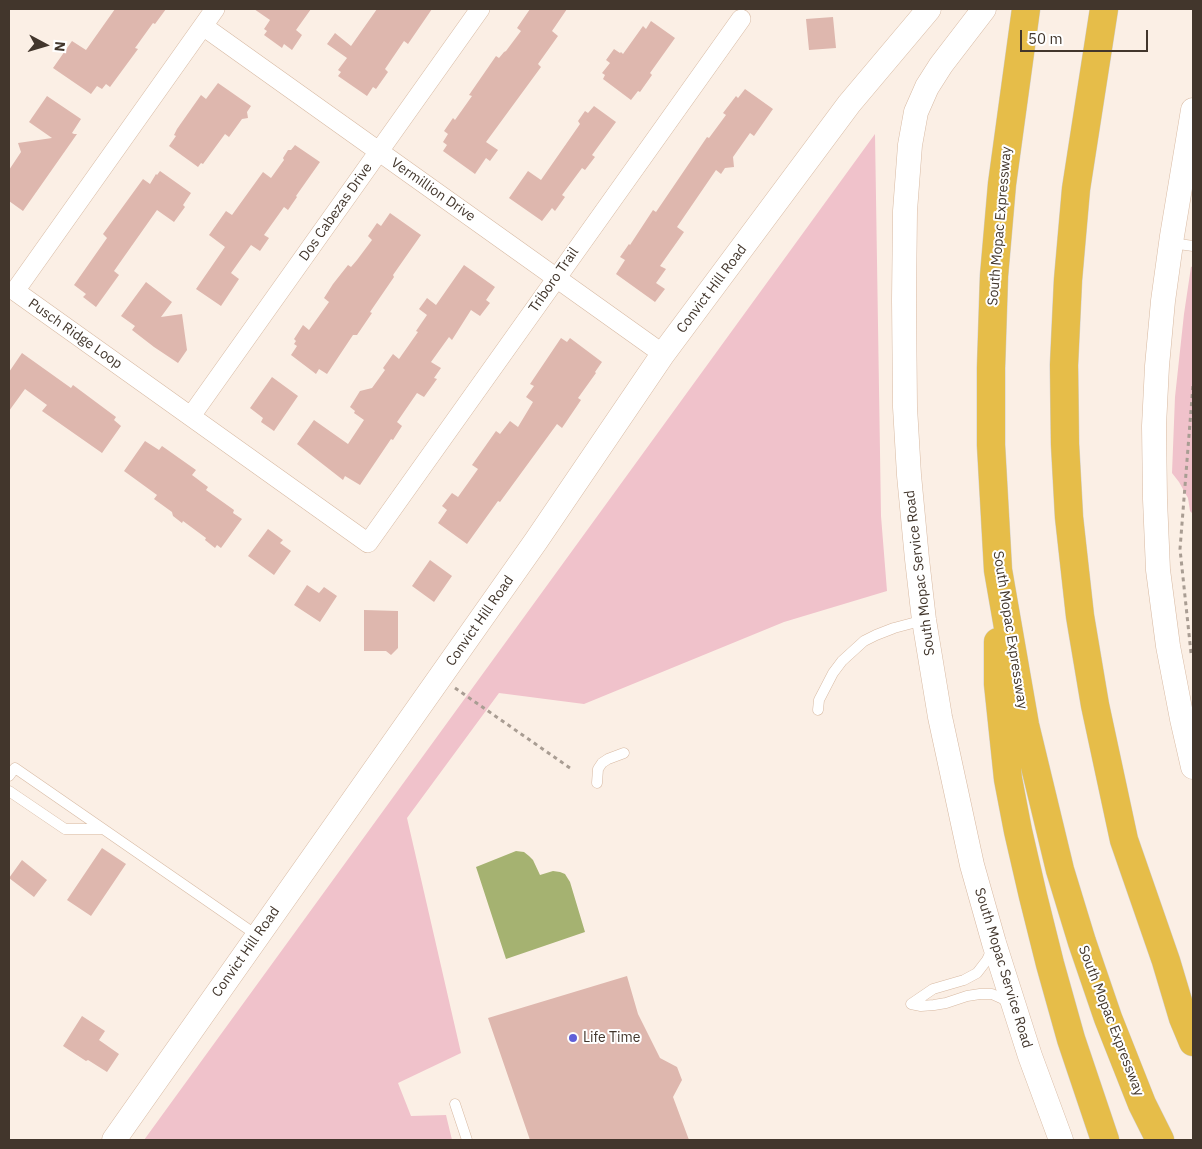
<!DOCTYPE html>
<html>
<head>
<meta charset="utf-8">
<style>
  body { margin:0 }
  #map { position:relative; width:1202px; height:1149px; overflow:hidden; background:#fbefe5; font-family:"IBM Plex Sans",sans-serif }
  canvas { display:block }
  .frame { position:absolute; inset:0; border:10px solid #42362c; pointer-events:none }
  .north { position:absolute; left:20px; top:20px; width:50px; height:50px; -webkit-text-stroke:4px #fff; paint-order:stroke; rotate:96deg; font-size:14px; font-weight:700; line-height:20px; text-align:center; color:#42362c }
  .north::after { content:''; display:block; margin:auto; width:18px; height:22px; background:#42362c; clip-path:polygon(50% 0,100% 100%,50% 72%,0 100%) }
  .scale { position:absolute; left:1020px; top:30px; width:128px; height:22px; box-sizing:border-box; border:2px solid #42362c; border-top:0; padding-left:6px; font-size:15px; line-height:18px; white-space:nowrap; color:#42362c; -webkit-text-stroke:4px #fff; paint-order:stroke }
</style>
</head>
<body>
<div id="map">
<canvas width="1202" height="1149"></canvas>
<div class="frame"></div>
<div class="north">N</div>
<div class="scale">50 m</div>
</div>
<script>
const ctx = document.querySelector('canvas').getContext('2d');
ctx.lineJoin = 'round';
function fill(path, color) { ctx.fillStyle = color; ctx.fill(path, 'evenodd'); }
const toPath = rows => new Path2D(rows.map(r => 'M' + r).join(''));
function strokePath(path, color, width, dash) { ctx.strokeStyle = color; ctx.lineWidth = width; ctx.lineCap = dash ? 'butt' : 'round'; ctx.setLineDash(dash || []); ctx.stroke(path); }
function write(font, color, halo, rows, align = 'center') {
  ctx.font = font + ' "IBM Plex Sans",sans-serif'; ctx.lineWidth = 4; ctx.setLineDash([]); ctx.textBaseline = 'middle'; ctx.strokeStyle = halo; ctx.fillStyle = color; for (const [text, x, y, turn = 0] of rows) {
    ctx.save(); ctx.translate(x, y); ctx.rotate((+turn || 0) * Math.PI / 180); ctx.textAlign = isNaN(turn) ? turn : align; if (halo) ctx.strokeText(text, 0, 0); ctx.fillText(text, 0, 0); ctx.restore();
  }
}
fill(toPath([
  [875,134,881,516,887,591,784,622,584,704,499,693,407,818,461,1053,398,1083,411,1116,446,1115,452,1140,144,1140],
  [1193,266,1193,514,1190,511,1188,498,1179,482,1172,473,1175,397,1184,314,1191,267]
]), '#f0c2cb');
fill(toPath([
  [516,851,524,852,529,856,533,860,540,875,553,871,560,872,565,874,570,882,585,932,506,959,476,867]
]), '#a5b271');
fill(toPath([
  [115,9,166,9,155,24,153,23,135,48,138,49,110,87,106,84,102,89,97,86,91,94,53,68,72,41,86,50],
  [254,9,311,9,296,30,302,35,292,50,284,44,282,48,264,35,267,31,264,29,270,20],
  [377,9,432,9,408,44,404,41,385,69,388,72,376,89,373,87,367,96,338,76,341,72,338,70,347,58,327,44,335,33,351,46],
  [530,9,567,9,552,31,558,36,538,64,541,67,486,142,498,150,490,161,486,158,475,174,443,151,447,145,443,142,448,134,444,131,453,118,455,120,472,96,469,95,496,56,499,58,504,52,506,51,521,31,517,28],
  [833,17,836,48,809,50,806,19],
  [651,21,675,38,650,73,652,75,640,92,638,91,631,100,603,79,605,75,602,73,610,63,606,60,614,49,620,53,621,52,623,54,643,26,646,29],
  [218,83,251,106,247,112,248,118,242,119,229,137,225,134,203,164,201,163,198,167,169,146,176,136,174,135,177,129,201,95,206,99],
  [745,89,773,109,754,136,750,133,733,157,734,167,725,168,721,174,716,170,677,227,684,232,660,266,666,269,656,283,665,289,655,302,616,274,625,260,620,257,629,244,630,245,653,210,656,212,707,137,709,138,726,115,723,113,736,96,738,98],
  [47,96,81,119,72,133,74,134,77,134,23,211,9,201,9,170,21,152,18,143,52,138,29,122],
  [594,106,616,122,592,155,595,157,585,170,582,168,562,195,565,197,555,211,552,208,542,221,509,198,528,171,541,180,580,124,578,121,585,111,588,113],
  [295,145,320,162,296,196,297,197,288,210,284,207,264,235,269,238,260,251,251,245,231,273,239,279,221,306,196,289,225,247,209,235,226,211,232,215,263,172,271,178,284,160,283,158,288,150,291,150],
  [160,171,191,193,183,205,185,207,174,222,157,210,114,271,119,275,96,307,83,297,86,294,74,285,107,238,103,234,143,179,150,184,156,174,157,175],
  [390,213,421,235,393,275,394,277,370,312,372,313,357,335,353,335,327,374,319,369,316,374,291,355,297,346,294,344,296,341,294,339,303,325,309,330,329,302,324,298,333,284,348,265,351,267,357,260,372,240,368,236,377,223,381,226],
  [464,265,495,287,486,300,490,303,480,316,471,310,452,340,449,337,431,362,441,368,434,378,437,379,424,397,417,393,397,422,402,426,393,440,391,439,360,485,345,476,343,480,297,444,314,420,348,444,364,420,354,413,355,411,350,407,360,391,372,388,385,370,383,368,393,354,399,359,418,332,416,331,427,315,419,309,427,298,436,305],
  [146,282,172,302,161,317,182,314,187,350,178,363,154,347,132,330,135,326,121,316],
  [561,338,567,342,570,338,602,362,595,372,596,373,578,398,581,400,562,428,557,424,500,502,498,501,467,544,438,523,447,510,442,506,452,493,458,497,478,469,472,465,496,431,500,434,510,421,518,427,533,402,526,397,534,386,530,384],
  [22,353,71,388,73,385,116,417,114,420,121,426,102,453,42,411,47,405,25,389,9,411,9,372],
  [272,377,298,396,274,431,261,422,263,418,250,408],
  [145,441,159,450,162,446,196,470,192,475,208,487,206,490,234,510,233,513,242,519,221,548,217,545,215,548,205,540,206,538,183,521,182,523,173,516,172,512,154,499,157,495,124,471],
  [268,529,283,540,280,543,291,551,274,575,248,556],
  [430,560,452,576,434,602,412,586],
  [307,585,319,593,324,587,337,596,320,622,294,605],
  [364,610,398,611,398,648,391,655,386,651,364,651],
  [102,848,126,864,91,916,67,900],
  [22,860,47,880,34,897,9,878],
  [627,976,638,1014,660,1058,677,1067,682,1080,673,1097,689,1140,530,1140,488,1018],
  [82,1016,105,1031,99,1040,119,1054,107,1072,88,1060,86,1061,63,1046]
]), '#deb7ae');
const service = toPath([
  [1171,243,1193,246],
  [818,710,819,700,833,673,842,661,864,641,876,635,894,628,924,620],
  [9,776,15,768,258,936],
  [597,783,598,769,602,763,608,759,624,753],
  [9,791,65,829,103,829],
  [992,949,987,960,977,973,964,980,933,989,911,1004,921,1006,934,1005,946,1003,967,996,980,994,992,994,1003,999,1010,1005],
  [455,1104,467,1140]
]);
const minor = toPath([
  [215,9,15,291,368,543,741,19],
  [203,26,663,354],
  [191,416,480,9]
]);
const tertiary = toPath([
  [984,9,941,65,927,87,916,112,910,145,905,211,904,300,905,407,909,475,917,559,924,620,940,717,972,865,994,943,1015,1009,1030,1056,1061,1140],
  [1193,110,1172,236,1163,301,1157,366,1154,426,1155,499,1158,570,1168,646,1182,719,1193,767],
  [114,1140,536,541,663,354,849,104,929,9]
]);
const motorway = toPath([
  [1026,9,1002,184,994,276,991,368,991,445,998,570,1025,725,1060,870,1082,942,1108,1018,1142,1104,1160,1140],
  [1104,9,1076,189,1068,280,1064,365,1065,444,1069,517,1080,616,1095,705,1124,840,1166,961,1183,1018,1193,1042],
  [998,642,998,684,1008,779,1018,831,1033,896,1050,964,1071,1039,1105,1140]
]);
strokePath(service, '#d7b9a2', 11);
strokePath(minor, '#d7b9a2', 20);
strokePath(tertiary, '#d7b9a2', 25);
strokePath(motorway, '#d2cfcc', 29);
strokePath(toPath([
  [1191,653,1180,549,1193,385],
  [455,688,570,768]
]), '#a99d93', 3, [4, 4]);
strokePath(service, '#fff', 10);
strokePath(minor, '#fff', 19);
strokePath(tertiary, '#fff', 24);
strokePath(motorway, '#e6bd49', 28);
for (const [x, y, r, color] of [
  [573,1038,5,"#605fd8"]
]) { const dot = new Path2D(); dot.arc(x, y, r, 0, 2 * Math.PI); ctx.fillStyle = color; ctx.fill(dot); strokePath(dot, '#fff', 2); }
write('14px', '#42362c', '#fff', [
  ["Vermillion Drive",433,190,35],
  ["Dos Cabezas Drive",336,212,-55],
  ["South Mopac Expressway",1000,226,-85],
  ["Triboro Trail",554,280,-55],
  ["Convict Hill Road",712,289,-53],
  ["Pusch Ridge Loop",75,334,35],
  ["South Mopac Service Road",920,573,-97],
  ["Convict Hill Road",480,621,-55],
  ["South Mopac Expressway",1010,630,81],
  ["Convict Hill Road",246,952,-55],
  ["South Mopac Service Road",1003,968,73],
  ["South Mopac Expressway",1111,1021,69]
]);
write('14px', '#42362c', '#fff', [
  ["Life Time",583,1038]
], 'left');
</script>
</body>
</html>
